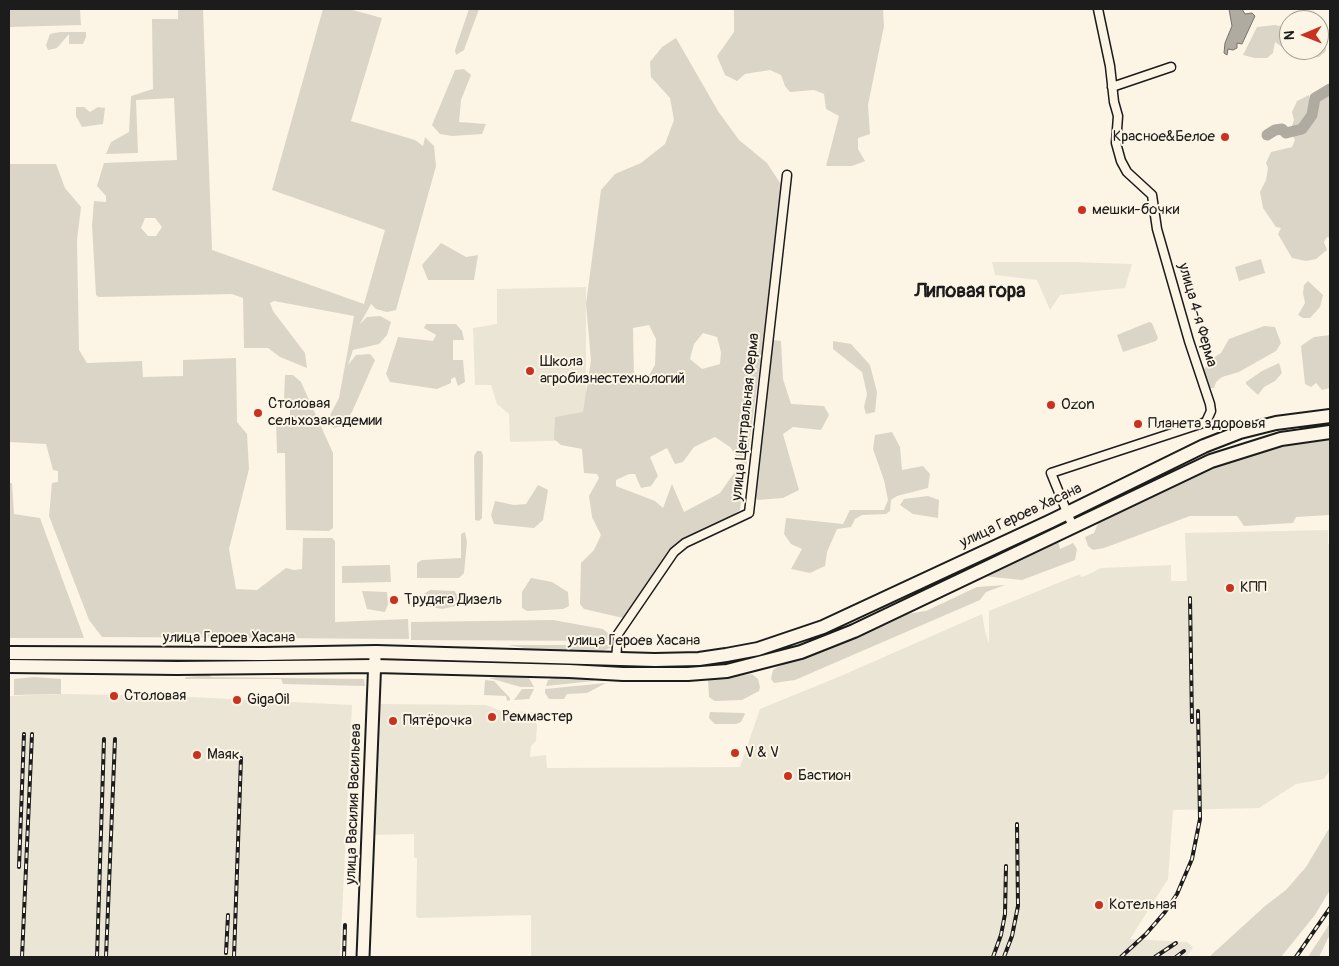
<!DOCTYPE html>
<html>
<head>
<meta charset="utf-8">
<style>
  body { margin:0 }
  #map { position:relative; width:1339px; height:966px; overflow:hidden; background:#fcf5e5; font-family:Pangolin,sans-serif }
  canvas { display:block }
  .frame { position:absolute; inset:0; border:10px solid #1c1c1c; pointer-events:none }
  .north { position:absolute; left:1279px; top:10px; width:50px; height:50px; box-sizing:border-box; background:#fcf5e5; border:1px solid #a29e95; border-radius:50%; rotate:269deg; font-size:14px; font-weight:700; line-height:20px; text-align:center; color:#1c1c1c }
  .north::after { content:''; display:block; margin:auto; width:18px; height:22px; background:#c8321e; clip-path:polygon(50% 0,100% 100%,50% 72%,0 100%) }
</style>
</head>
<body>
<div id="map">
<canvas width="1339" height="966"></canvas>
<div class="frame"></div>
<div class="north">N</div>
</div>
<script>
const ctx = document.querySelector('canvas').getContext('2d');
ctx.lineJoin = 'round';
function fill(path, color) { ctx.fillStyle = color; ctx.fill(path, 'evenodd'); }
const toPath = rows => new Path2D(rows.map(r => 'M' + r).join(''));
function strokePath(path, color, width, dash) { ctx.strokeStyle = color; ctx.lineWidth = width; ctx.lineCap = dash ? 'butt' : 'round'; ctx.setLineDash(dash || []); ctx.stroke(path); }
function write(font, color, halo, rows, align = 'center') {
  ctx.font = font + ' Pangolin,sans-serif'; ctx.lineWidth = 4; ctx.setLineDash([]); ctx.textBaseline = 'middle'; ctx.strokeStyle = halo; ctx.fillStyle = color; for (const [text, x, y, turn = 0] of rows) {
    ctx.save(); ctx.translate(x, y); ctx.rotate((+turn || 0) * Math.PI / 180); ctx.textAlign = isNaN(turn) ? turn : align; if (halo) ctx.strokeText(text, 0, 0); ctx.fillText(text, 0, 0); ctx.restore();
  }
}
fill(toPath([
  [992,262,1072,262,1132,264,1125,288,1060,295,1050,310,1037,280,995,275],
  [586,287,586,440,510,442,509,414,497,404,491,385,475,385,473,328,497,324,497,289],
  [1328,530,1328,544,1330,545,1330,770,1324,779,1296,784,1259,808,1173,810,1168,879,1130,939,1187,942,1193,947,1187,957,531,957,531,915,418,918,416,916,417,858,414,858,414,834,373,835,380,704,486,705,501,711,533,712,537,726,536,741,531,746,530,757,546,755,547,768,740,767,760,709,843,675,982,614,985,631,989,644,989,611,1080,574,1081,577,1085,576,1101,568,1171,565,1171,581,1187,581,1185,533],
  [64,694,169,696,352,705,340,957,9,957,9,696]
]), '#ebe5d6');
fill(toPath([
  [9,9,80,9,81,25,9,27],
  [178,9,203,9,212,250,364,304,385,230,272,190,323,9,349,9,382,18,351,121,415,140,423,146,425,137,434,146,436,166,396,310,387,312,376,309,371,304,360,324,367,317,380,316,391,322,387,335,379,344,353,350,348,365,356,355,370,354,375,360,352,412,342,426,333,428,328,419,339,398,354,316,274,301,270,303,273,311,305,353,307,368,280,357,268,348,244,348,243,298,232,294,99,297,96,295,92,225,94,201,106,202,106,196,97,186,104,163,177,160,174,98,136,100,138,153,106,154,111,142,129,132,131,96,153,89,152,19,178,19],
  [145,218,155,218,162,227,156,236,148,236,141,228],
  [469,9,479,9,464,50,456,55,455,50],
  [734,9,883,9,884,26,868,105,870,134,858,138,858,149,865,161,852,166,826,166,839,116,826,109,824,94,814,90,790,92,785,86,781,75,770,70,745,74,737,81,725,75,717,56,734,32],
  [1275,25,1289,28,1289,50,1319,50,1319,30,1325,33,1326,51,1319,57,1298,58,1275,42,1273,53,1267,58,1255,58,1243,55,1257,27],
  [60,32,86,32,86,37,83,44,69,44,69,34,57,48,48,50,46,45,50,34],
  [676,38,718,111,739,140,767,163,782,186,776,249,740,510,674,552,623,618,584,609,580,604,581,563,594,550,601,535,592,517,589,496,599,478,597,474,584,473,582,449,561,445,554,439,555,417,583,412,591,360,586,304,601,190,615,174,641,163,665,144,674,120,670,98,651,77,650,62,662,47],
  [649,325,656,339,655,365,644,384,634,377,633,328],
  [703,333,717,337,721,352,720,364,702,369,690,359,694,344],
  [715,437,730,447,741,463,720,493,684,512,672,484,663,508,655,501,616,486,616,480,629,474,635,474,641,488,651,486,658,476,650,457,667,448,675,464,683,462,694,447],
  [464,69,471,75,461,100,459,122,486,124,482,134,452,136,440,134,432,125,455,70],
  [1330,94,1330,238,1327,237,1324,242,1327,250,1316,259,1306,261,1292,258,1278,234,1281,228,1276,227,1263,208,1260,192,1266,180,1268,168,1266,163,1271,152,1292,147,1295,140,1290,131,1294,120,1292,112,1297,101,1309,95,1311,111,1317,101],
  [76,107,84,107,90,112,98,107,105,108,103,124,82,127,76,116],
  [9,164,56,164,65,188,81,207,77,240,79,350,87,363,142,361,143,377,183,376,183,360,236,358,237,422,247,434,249,469,229,549,236,589,257,590,286,568,294,570,302,569,303,538,332,538,335,541,335,622,408,619,409,639,102,637,89,620,49,516,52,483,58,482,58,471,53,470,46,444,9,442],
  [441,243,466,257,478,255,474,280,428,280,422,265],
  [1261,259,1265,273,1239,281,1235,267],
  [1308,281,1323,295,1320,307,1310,318,1303,318,1298,315,1305,303,1303,293,1304,285],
  [1149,322,1152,323,1158,338,1156,341,1123,352,1117,335],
  [426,324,456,324,462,331,464,340,453,340,453,360,463,360,465,382,458,386,455,377,451,379,451,383,437,389,390,382,386,374,398,337,433,341,436,335,424,328],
  [1264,326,1275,327,1281,343,1276,351,1239,372,1222,377,1216,382,1214,388,1208,388,1203,371,1210,360,1221,353,1229,339],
  [1330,335,1330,388,1322,390,1316,383,1311,387,1305,384,1301,346,1314,337],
  [774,340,781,341,783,379,791,404,824,406,829,415,821,430,793,427,783,434,799,490,783,498,757,500,754,493,770,342],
  [833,341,851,344,870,365,877,392,875,412,866,414,864,407,867,394,862,372,833,349],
  [1279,363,1282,373,1275,381,1264,387,1258,395,1246,384,1246,382,1262,371],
  [285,375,293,375,301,382,333,453,333,528,329,531,286,530,285,453,277,453,276,418,290,418,290,400,284,400],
  [892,432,900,447,902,470,923,466,930,474,928,488,897,496,891,500,890,511,886,514,862,515,855,519,851,527,837,529,827,552,825,566,810,573,791,569,802,549,791,544,784,534,786,518,843,524,850,510,884,510,888,500,884,480,873,449,875,435],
  [1330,436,1330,515,1296,517,1293,523,1244,526,1237,516,1190,516,1104,548,1093,550,1088,546,1085,537,1094,533,1098,523,1185,478,1273,447],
  [477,451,481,451,483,455,482,518,479,521,475,520,475,514,474,456],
  [9,483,12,483,14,514,40,518,84,638,9,638],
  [538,485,548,490,543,520,534,528,494,524,491,515,495,501,514,505,526,504],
  [928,496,939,500,938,518,913,514,900,505,904,499],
  [465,532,467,542,464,573,459,578,417,578,417,563,422,560,461,558,461,534],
  [1058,540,1060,549,1073,543,1077,549,1075,560,1022,580,983,576],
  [390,565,391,582,342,583,342,566],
  [531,578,552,582,568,592,569,606,563,609,527,611,522,608,522,592],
  [1005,585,986,592,980,600,795,680,774,683,771,679,773,670,777,667,839,643,900,615,926,611,977,587],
  [430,590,455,591,458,598,456,606,442,609,426,606,424,594],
  [362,591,387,592,388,604,385,612,367,609],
  [553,620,603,629,610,635,611,641,411,640,411,622],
  [507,645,610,645,610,648,603,651,536,650],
  [752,674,758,679,760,687,759,691,742,700,715,701,709,697,708,680],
  [208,675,212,677,364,679,365,686,283,684,281,679,185,679,186,677],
  [507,676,529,678,534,687,521,687,489,678],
  [34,677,61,679,61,694,14,695,14,679],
  [555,678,594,678,594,681,546,686,548,680],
  [485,680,494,681,510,698,510,700,507,701,506,696,484,695],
  [606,683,587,693,567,694,564,699,549,699,545,693,545,689],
  [522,689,534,689,529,699,514,700],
  [710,712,744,713,745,714,741,722,736,724,715,724,709,718],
  [1330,827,1330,890,1315,915,1281,957,1209,957,1265,906,1286,890,1306,867],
  [1330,923,1330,934,1319,957,1308,957]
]), '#dbd5c8');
const water = toPath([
  [1229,9,1242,9,1245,14,1252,13,1255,16,1242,44,1237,43,1237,48,1233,50,1228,49,1227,55,1224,53,1225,43,1232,26,1229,9]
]);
fill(water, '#b0aba1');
strokePath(water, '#75726c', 1);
strokePath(toPath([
  [1267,135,1275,130,1282,129,1286,133,1302,129,1312,115,1315,98,1330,89]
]), '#b0aba1', 11);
const minor = toPath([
  [1112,87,1171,67],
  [1073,527,1051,473,1206,422,1211,411,1210,404,1189,341,1157,229,1152,195,1127,172,1121,161,1116,143,1118,116,1114,102,1110,66,1098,9],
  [616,660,618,634,674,552,685,543,749,513,787,175]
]);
const secondary = toPath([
  [363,957,375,657]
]);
const primary = toPath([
  [9,653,263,654,376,652,655,660,699,659,726,655,758,649,823,627,1051,521,1204,446,1240,432,1276,423,1330,416],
  [9,666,177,668,375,666,569,671,623,674,688,674,727,671,801,652,854,631,1211,461,1281,439,1330,432]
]);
strokePath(minor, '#1c1c1c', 11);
strokePath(secondary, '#1c1c1c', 15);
strokePath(primary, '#1c1c1c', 16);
strokePath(minor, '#fcf5e5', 8);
strokePath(secondary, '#fcf5e5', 11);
strokePath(primary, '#fcf5e5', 12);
const rail = toPath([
  [1190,598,1192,722],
  [19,867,24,734],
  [226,953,228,915],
  [22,957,32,734],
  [97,957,104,739],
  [106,957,115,739],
  [234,957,241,758],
  [344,957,345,925],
  [993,957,1001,935,1005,914,1006,866],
  [1004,957,1012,936,1018,906,1017,824],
  [1121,957,1146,934,1165,912,1177,894,1192,859,1200,819,1198,711],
  [1155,957,1176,943],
  [1176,957,1184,951],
  [1296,957,1330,908]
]);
strokePath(rail, '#1c1c1c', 4);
strokePath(rail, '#fcf5e5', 2, [5.5]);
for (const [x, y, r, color] of [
  [1225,137,5,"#c8321e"],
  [1082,210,5,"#c8321e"],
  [530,371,5,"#c8321e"],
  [1051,405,5,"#c8321e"],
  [258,413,5,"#c8321e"],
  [1138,424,5,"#c8321e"],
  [1230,588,5,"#c8321e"],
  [394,600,5,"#c8321e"],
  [114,696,5,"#c8321e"],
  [237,700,5,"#c8321e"],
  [492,717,5,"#c8321e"],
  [393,721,5,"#c8321e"],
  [735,753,5,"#c8321e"],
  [197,755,5,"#c8321e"],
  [788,776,5,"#c8321e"],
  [1099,905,5,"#c8321e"]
]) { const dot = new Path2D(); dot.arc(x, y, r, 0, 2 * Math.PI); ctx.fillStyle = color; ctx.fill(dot); strokePath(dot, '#fcf5e5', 2); }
write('15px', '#1c1c1c', '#fcf5e5', [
  ["Красное&Белое",1215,137,"right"],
  ["мешки-бочки",1092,210],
  ["Школа",540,362],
  ["агробизнестехнологий",540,379],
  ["Столовая",268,404],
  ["сельхозакадемии",268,421],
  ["Ozon",1061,405],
  ["Планета здоровья",1148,424],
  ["КПП",1240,588],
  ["Трудяга Дизель",404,600],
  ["Столовая",124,696],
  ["GigaOil",247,700],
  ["Реммастер",502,717],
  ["Пятёрочка",403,721],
  ["V & V",745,753],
  ["Маяк",207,755],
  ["Бастион",798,776],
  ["Котельная",1109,905]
], 'left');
write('15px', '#1c1c1c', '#fcf5e5', [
  ["улица 4-я Ферма",1197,315,74],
  ["улица Центральная Ферма",746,417,-84],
  ["улица Героев Хасана",1021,516,-25],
  ["улица Героев Хасана",229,638],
  ["улица Героев Хасана",634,641],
  ["улица Василия Васильева",354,804,-88]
]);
write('bold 20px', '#1c1c1c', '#fcf5e5', [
  ["Липовая гора",970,292]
]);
</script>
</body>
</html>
